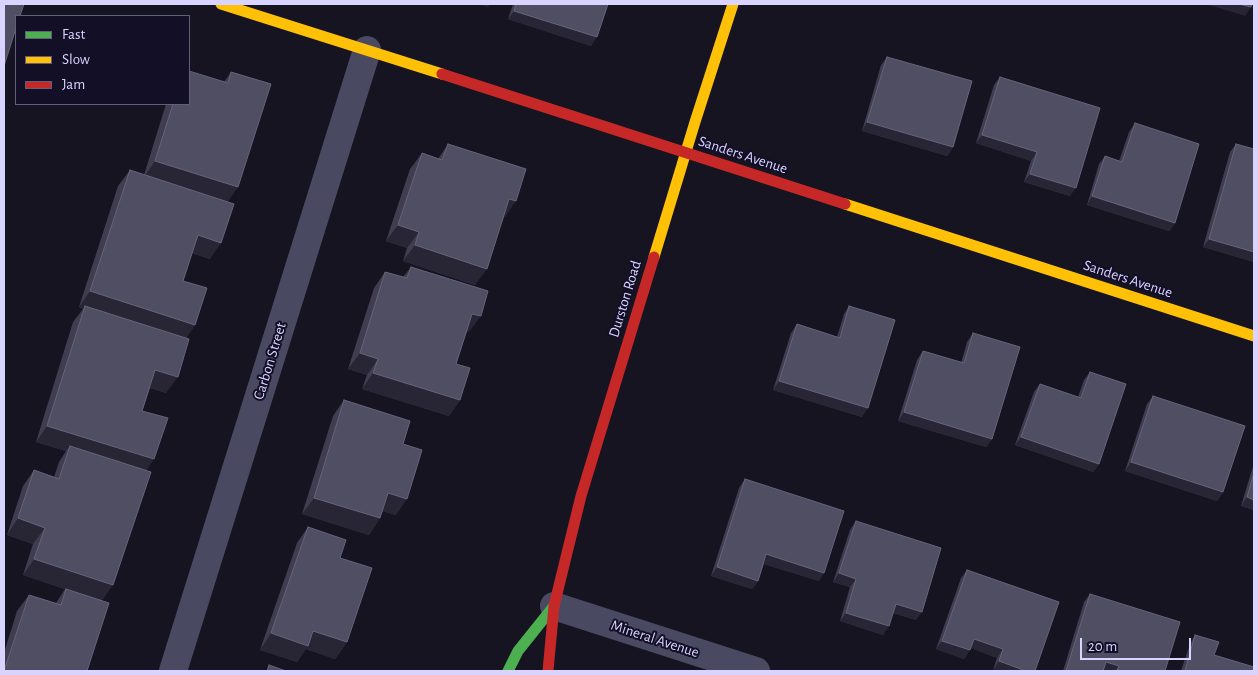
<!DOCTYPE html>
<html>
<head>
<meta charset="utf-8">
<style>
  body { margin:0 }
  #map { position:relative; width:1258px; height:675px; overflow:hidden; background:#161421; font-family:"Alegreya Sans",sans-serif }
  canvas { display:block }
  .frame { position:absolute; inset:0; border:5px solid #d9d4ff; pointer-events:none }
  .legend { position:absolute; left:15px; top:15px; width:175px; height:90px; box-sizing:border-box; background:#130f26; border:1px solid #625e7d; margin:0; padding:6px 9px; list-style:none; font-size:15px; color:#d9d4ff }
  .legend li { display:flex; align-items:center; gap:10px; height:25px }
  .legend b { width:25px; border:1px solid #625e7d }
  .scale { position:absolute; left:1080px; top:638px; width:111px; height:22px; box-sizing:border-box; border:2px solid #d9d4ff; border-top:0; padding-left:6px; font-size:15px; line-height:18px; white-space:nowrap; color:#d9d4ff; -webkit-text-stroke:4px #130f26; paint-order:stroke }
</style>
</head>
<body>
<div id="map">
<canvas width="1258" height="675"></canvas>
<div class="frame"></div>
<ul class="legend">
<li><b style="height:6px;background:#4caf50"></b>Fast</li>
<li><b style="height:6px;background:#ffc107"></b>Slow</li>
<li><b style="height:6px;background:#c62828"></b>Jam</li>
</ul>
<div class="scale">20 m</div>
</div>
<script>
const ctx = document.querySelector('canvas').getContext('2d');
ctx.lineJoin = 'round';
const toPath = rows => new Path2D(rows.map(r => 'M' + r).join(''));
function strokePath(path, color, width, dash) { ctx.strokeStyle = color; ctx.lineWidth = width; ctx.lineCap = dash ? 'butt' : 'round'; ctx.setLineDash(dash || []); ctx.stroke(path); }
function fill(path, color) { ctx.fillStyle = color; ctx.fill(path, 'evenodd'); }
function write(font, color, halo, rows, align = 'center') {
  ctx.font = font + ' "Alegreya Sans",sans-serif'; ctx.lineWidth = 4; ctx.setLineDash([]); ctx.textBaseline = 'middle'; ctx.strokeStyle = halo; ctx.fillStyle = color; for (const [text, x, y, turn = 0] of rows) {
    ctx.save(); ctx.translate(x, y); ctx.rotate((+turn || 0) * Math.PI / 180); ctx.textAlign = isNaN(turn) ? turn : align; if (halo) ctx.strokeText(text, 0, 0); ctx.fillText(text, 0, 0); ctx.restore();
  }
}
strokePath(toPath([
  [554,606,756,671],
  [173,671,367,50]
]), '#4a4962', 28);
strokePath(toPath([
  [508,671,518,651,554,606]
]), '#4caf50', 11);
strokePath(toPath([
  [221,4,442,74],
  [845,204,1254,336],
  [654,257,695,122,733,4]
]), '#ffc107', 11);
strokePath(toPath([
  [442,74,845,204],
  [548,671,554,606,581,496,654,257]
]), '#c62828', 11);
fill(toPath([
  [513,4,608,4,591,46,508,19],
  [887,57,953,147,947,156,862,131,881,65],
  [231,72,228,202,210,259,192,253,183,281,195,325,186,338,166,393,150,388,142,411,146,471,113,585,4,671,4,653,17,611,29,595,56,603,65,589,23,575,33,544,7,535,23,486,34,470,54,477,59,462,66,451,36,442,73,322,83,309,79,307,118,186,130,170,144,175,166,104,189,104,224,82],
  [1000,77,1070,196,1024,182,1031,161,976,143,994,85],
  [1135,123,1175,223,1169,231,1087,205,1099,164,1105,156,1119,161,1129,132],
  [448,144,505,217,504,217,475,285,403,261,407,248,386,241,410,169,422,153,438,159],
  [1236,144,1254,149,1254,262,1203,247,1230,152],
  [411,267,469,332,467,331,456,364,460,400,449,416,362,389,367,375,348,369,374,288,385,272,403,277],
  [849,306,862,417,773,390,791,333,797,324,837,337,844,314],
  [973,333,992,439,986,447,898,421,917,360,923,351,961,363,967,342],
  [1090,372,1099,464,1093,472,1015,445,1034,392,1040,384,1078,397,1084,380],
  [1153,396,1223,492,1217,501,1125,471,1147,404],
  [344,400,403,444,396,515,382,511,380,518,369,535,302,514,333,416],
  [1254,463,1254,510,1241,506],
  [745,479,819,581,764,564,758,581,752,589,711,576,739,488],
  [856,521,916,620,893,613,883,635,840,621,850,587,833,582,850,530],
  [308,527,340,558,347,642,335,659,306,649,297,662,260,650,297,543],
  [967,570,1059,602,993,670,997,658,971,648,964,659,936,649,961,578],
  [1090,594,1165,671,1063,671,1084,602],
  [1195,635,1214,655,1254,671,1181,671,1190,644]
]), '#403d50');
fill(toPath([
  [479,4,490,4,488,7],
  [1206,4,1239,4,1251,7,1245,16],
  [514,11,597,37,591,46,508,19],
  [867,122,953,147,947,156,862,131],
  [982,135,1037,152,1031,161,976,143],
  [155,161,238,187,227,203,144,177],
  [1030,174,1076,188,1070,196,1024,182],
  [1092,196,1175,223,1169,231,1087,205],
  [509,199,516,201,505,217,498,215],
  [398,225,419,232,407,248,386,241],
  [198,235,221,243,210,259,187,251],
  [1209,239,1254,252,1254,262,1203,247],
  [415,245,487,269,475,285,403,261],
  [90,291,195,325,183,342,85,306,83,309,79,307],
  [472,314,481,316,469,332,461,330],
  [360,353,378,359,367,375,348,369],
  [155,370,178,377,166,393,144,386],
  [373,373,460,400,449,416,362,389],
  [779,381,868,408,862,417,773,390],
  [904,412,992,439,986,447,898,421],
  [47,426,154,459,143,476,70,446,66,451,36,442],
  [1021,437,1099,464,1093,472,1015,445],
  [1131,462,1223,492,1217,501,1125,471],
  [388,493,407,499,396,515,377,510],
  [1247,497,1254,500,1254,510,1241,506],
  [314,498,380,518,369,535,302,514],
  [18,518,45,528,33,544,7,535],
  [766,554,824,573,819,581,760,563],
  [34,559,113,585,101,602,23,575],
  [717,567,758,581,752,589,711,576],
  [839,573,856,579,850,587,833,582],
  [896,604,922,612,916,620,890,612],
  [846,613,889,626,883,635,840,621],
  [313,631,347,642,335,659,306,649,297,662,260,650,271,633],
  [974,639,1003,649,997,658,968,647],
  [942,641,970,650,964,659,936,649],
  [999,661,1026,671,997,671,993,670],
  [1106,662,1119,666,1115,671,1104,671,1100,670]
]), '#282635');
const building = toPath([
  [4,4,24,4,20,16,16,16,16,28,4,66,4,4],
  [516,4,608,4,597,37,514,11,516,4],
  [1239,4,1252,4,1251,7,1239,4],
  [887,57,972,81,953,147,867,122,887,57],
  [189,71,228,83,231,72,271,84,238,187,155,161,173,104,189,104,189,71],
  [1000,77,1100,108,1076,188,1030,174,1037,152,982,135,1000,77],
  [1135,123,1199,144,1175,223,1092,196,1105,156,1122,162,1135,123],
  [448,144,526,169,516,201,509,199,487,269,415,245,419,232,398,225,422,153,442,160,448,144],
  [1236,144,1254,149,1254,252,1209,239,1236,144],
  [130,170,234,204,221,243,198,235,183,281,207,288,195,325,90,291,130,170],
  [411,267,488,291,481,316,472,314,456,364,470,368,460,400,373,373,378,359,360,353,385,272,407,278,411,267],
  [85,306,189,339,178,377,155,370,142,411,168,418,154,459,47,426,85,306],
  [849,306,895,320,868,408,779,381,797,324,840,338,849,306],
  [973,333,1020,347,992,439,904,412,923,351,964,363,973,333],
  [1090,372,1126,384,1099,464,1021,437,1040,384,1081,398,1090,372],
  [1153,396,1245,426,1223,492,1131,462,1153,396],
  [344,400,410,421,403,444,422,450,407,499,388,493,380,518,314,498,344,400],
  [70,446,151,472,113,585,34,559,45,528,18,518,34,470,59,479,70,446],
  [1254,473,1254,500,1247,497,1254,473],
  [745,479,844,511,824,573,766,554,758,581,717,567,745,479],
  [856,521,941,548,922,612,896,604,889,626,846,613,856,579,839,573,856,521],
  [308,527,346,540,340,558,372,568,347,642,313,631,308,646,271,633,308,527],
  [967,570,1059,602,1035,671,1026,671,999,661,1003,649,974,639,970,650,942,641,967,570],
  [66,589,109,603,87,671,4,671,29,595,61,605,66,589],
  [1090,594,1180,622,1165,671,1117,671,1119,666,1106,662,1103,671,1066,671,1090,594],
  [1195,635,1219,642,1214,655,1254,667,1254,671,1185,671,1195,635],
  [269,665,286,671,267,671,269,665]
]);
fill(building, '#504e63');
strokePath(building, '#66637b', 1);
write('15px', '#d9d4ff', '#130f26', [
  ["Sanders Avenue",743,155,18],
  ["Sanders Avenue",1128,279,18],
  ["Durston Road",625,299,-73],
  ["Carbon Street",270,361,-73],
  ["Mineral Avenue",655,639,18]
]);
</script>
</body>
</html>
